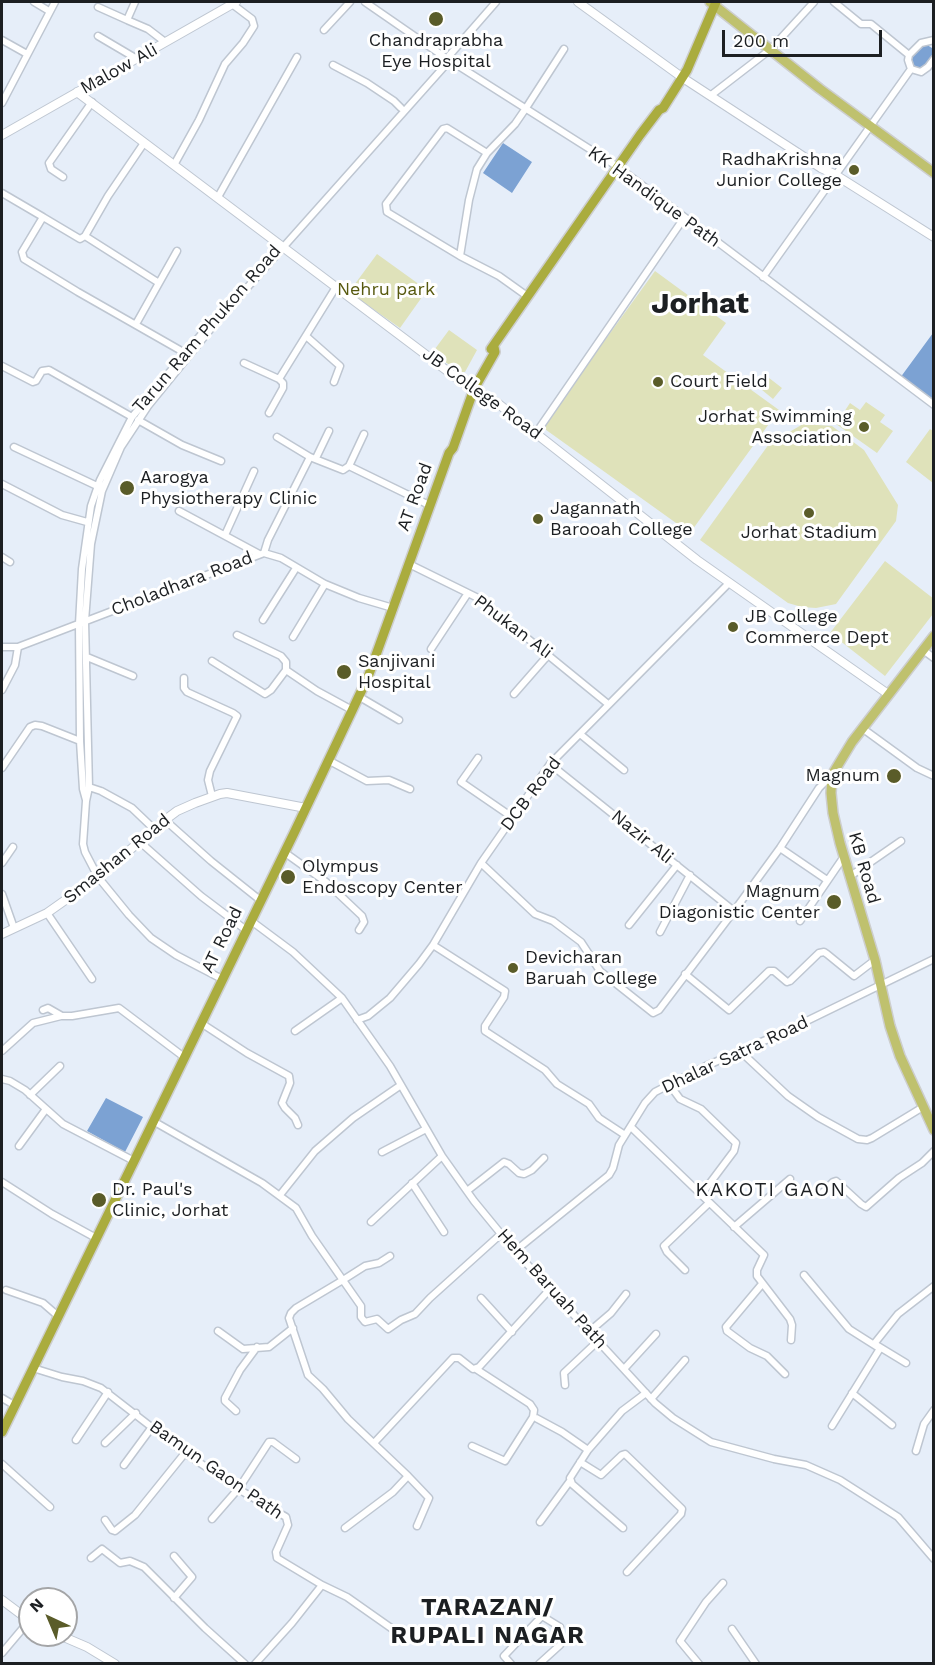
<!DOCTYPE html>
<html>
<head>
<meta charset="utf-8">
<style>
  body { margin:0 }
  #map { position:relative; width:935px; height:1665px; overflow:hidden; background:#e6eef9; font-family:"Work Sans",sans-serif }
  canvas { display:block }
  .frame { position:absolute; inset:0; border:3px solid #1c1f22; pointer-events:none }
  .north { position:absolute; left:18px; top:1587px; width:60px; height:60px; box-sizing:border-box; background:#fff; border:2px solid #a4a5a7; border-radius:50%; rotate:316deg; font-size:16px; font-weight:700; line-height:24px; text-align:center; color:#1c1f22 }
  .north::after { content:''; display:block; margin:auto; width:21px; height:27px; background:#5a5c29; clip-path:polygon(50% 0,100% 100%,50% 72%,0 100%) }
  .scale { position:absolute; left:722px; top:30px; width:160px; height:27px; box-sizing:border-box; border:3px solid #1c1f22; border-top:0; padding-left:8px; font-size:18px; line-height:21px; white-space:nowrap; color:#1c1f22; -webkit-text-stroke:4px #fff; paint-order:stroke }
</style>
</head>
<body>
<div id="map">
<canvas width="935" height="1665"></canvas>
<div class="frame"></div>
<div class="north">N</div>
<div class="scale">200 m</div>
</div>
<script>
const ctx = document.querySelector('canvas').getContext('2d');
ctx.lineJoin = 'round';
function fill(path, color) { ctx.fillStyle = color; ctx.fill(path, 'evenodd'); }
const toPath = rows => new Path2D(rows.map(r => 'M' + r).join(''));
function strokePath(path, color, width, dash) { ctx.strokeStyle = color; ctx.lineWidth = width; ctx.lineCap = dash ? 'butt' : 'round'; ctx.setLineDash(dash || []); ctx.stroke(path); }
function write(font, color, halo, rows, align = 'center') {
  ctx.font = font + ' "Work Sans",sans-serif'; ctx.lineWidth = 6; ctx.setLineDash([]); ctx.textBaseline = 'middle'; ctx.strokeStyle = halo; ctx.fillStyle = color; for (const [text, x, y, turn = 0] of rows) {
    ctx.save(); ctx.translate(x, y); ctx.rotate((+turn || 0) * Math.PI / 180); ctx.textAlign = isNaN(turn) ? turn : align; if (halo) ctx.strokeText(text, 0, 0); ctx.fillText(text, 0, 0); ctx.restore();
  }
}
fill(toPath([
  [377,254,427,290,400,328,349,292],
  [655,271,726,323,703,355,779,410,690,533,542,427],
  [449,330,477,350,465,372,460,372,432,353],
  [764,374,782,388,773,399,756,385],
  [866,402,885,415,880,422,893,431,877,453,836,424,850,403,860,410],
  [803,424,832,426,864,450,898,505,896,521,836,604,816,608,802,607,788,603,700,540,769,444],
  [930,429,933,431,933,483,906,462],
  [885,561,934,599,933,614,885,676,830,633]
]), '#dfe2ba');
fill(toPath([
  [924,43,932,48,933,55,927,65,917,68,911,63,911,56],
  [503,143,532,162,512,193,483,173],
  [933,333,933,403,900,378],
  [106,1098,143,1117,125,1152,87,1131]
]), '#7ca2d3');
const minor = toPath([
  [34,2,49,11],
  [135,2,127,20,148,29,165,42],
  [365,2,446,58,618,167,934,405],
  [834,2,861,24,871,24,909,55],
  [98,7,127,20],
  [324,30,350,2],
  [98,36,137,59],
  [2,40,27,54],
  [448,57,496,2],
  [333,65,367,83,394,101,401,108],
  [911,69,908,60,909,55,921,43,934,40],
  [710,96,771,49,814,2],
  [2,103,55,2],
  [174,165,199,120,225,64,243,43,254,26,252,19,232,4],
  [63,177,51,169,49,163,92,102],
  [2,193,43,217],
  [218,197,297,57],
  [85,236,108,196,144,143],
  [460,256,387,212,386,204,443,129,447,128,487,153],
  [763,277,911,69,921,72,928,67,934,59],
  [159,283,177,251],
  [527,296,499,276,460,256,469,200,477,169,487,153,515,124,526,108,564,49],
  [136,324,159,283,85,236,80,239,43,217,22,252,24,259,78,292,185,353],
  [306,336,340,366,334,382],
  [244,363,279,379,283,383,283,388,269,413],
  [2,366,33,382,36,381,42,371,49,370,132,417],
  [279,379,336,287],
  [138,420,182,445,221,461],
  [536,433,684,218],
  [277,437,310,457,343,470,349,466,364,434],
  [14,447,97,486],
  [316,458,329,431],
  [349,466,429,505],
  [2,484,62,515,87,522],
  [179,511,259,554],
  [225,535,254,471],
  [264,553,268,540,310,457],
  [2,557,10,562],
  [409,564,478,598,608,704],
  [263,620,296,568],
  [237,635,281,656,286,662,286,670,317,691,352,710],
  [293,637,325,584],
  [2,647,18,647,264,553,281,558,325,584,359,598,393,608],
  [431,649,468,593],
  [923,650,934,658],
  [87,657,133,676],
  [212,661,265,694,271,690,286,670],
  [184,678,184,688,187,692,233,713,237,716,210,771,208,780,212,796],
  [2,690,15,665,18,647],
  [514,694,549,654],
  [358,696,399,720],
  [862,728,917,768,934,776],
  [580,734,624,770],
  [478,758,461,782,512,817],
  [328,760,367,781,389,780,410,789],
  [550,764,734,911],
  [2,768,30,727,35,725,42,726,80,741],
  [89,787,101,791,132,808,154,829],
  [86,800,83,789,80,741,79,624,82,569,91,506,100,480,132,417,210,324],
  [165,820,211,861,260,900],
  [140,842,201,896,246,930],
  [780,848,827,880],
  [284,852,326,882,362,916,364,922,359,930],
  [2,863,13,847],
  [481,863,535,914,553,921,581,942,600,971,653,1013,659,1010,734,911,780,848,819,788,832,775],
  [849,877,901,841],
  [2,894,14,928],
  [47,913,92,979],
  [250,920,293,952,342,998,390,1066,442,1156,474,1201,515,1251,655,1403,673,1418,711,1442,774,1459,806,1465,840,1480,898,1517,934,1559],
  [800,921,843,858],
  [629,925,677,865],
  [660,932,690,875],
  [433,945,505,991,504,997,485,1026,485,1031,545,1070,557,1084,589,1104,599,1118,625,1135],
  [685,974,729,1010,769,971,774,971,787,982,790,981,819,953,824,952,827,954,854,976,875,960],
  [222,979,176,955,151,938,129,915,98,877,85,852,83,844,86,801,89,787,85,621,91,544,102,491,121,447,148,406,213,326,450,60,451,56],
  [43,1010,48,1008,62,1016,72,1016,119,1008,184,1057],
  [357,1020,368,1016,390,998,419,964,433,945,481,863,550,764,729,583],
  [201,1023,247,1053,289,1076,290,1083,282,1103,285,1108,295,1118,298,1125],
  [295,1031,342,998],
  [2,1051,33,1023,61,1016],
  [740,1051,788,1096,818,1117,858,1139,867,1140,872,1138,923,1107],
  [2,1079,10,1081,25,1090,63,1124,134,1161],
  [669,1084,680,1099,701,1109,736,1143,734,1151,701,1195],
  [30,1095,60,1066],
  [153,1121,262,1183,296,1208,312,1236,361,1306,361,1317,365,1322,377,1319,388,1329,401,1320,415,1314,430,1298,501,1234],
  [631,1127,764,1255,757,1270,757,1276,790,1319,792,1325,791,1340],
  [19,1146,46,1109],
  [382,1152,426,1129],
  [2,1182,52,1214,96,1238],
  [412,1183,444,1232],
  [467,1191,504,1162,509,1164,519,1173,524,1174,532,1170,544,1158],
  [822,1193,833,1182,836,1181,861,1204,866,1207,899,1178,922,1163,934,1151],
  [280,1195,315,1151,353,1118,401,1085],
  [371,1222,442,1156],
  [734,1227,790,1179],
  [515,1251,609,1175,613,1168,619,1145,645,1103,655,1092,706,1066,782,1033,934,959],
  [390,1256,379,1263,365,1266,343,1280,296,1308,291,1313,289,1318,308,1375,323,1389,348,1419,408,1476,429,1498,417,1526],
  [685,1270,667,1252,664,1246,709,1203],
  [804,1275,849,1329,879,1348,879,1350,832,1426],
  [762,1284,726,1327,727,1331,750,1348,767,1356,785,1374],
  [6,1290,43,1303,58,1316],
  [481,1298,512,1332],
  [218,1331,243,1349,269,1347,293,1328],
  [590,1331,611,1313,626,1294],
  [874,1344,898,1314,934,1286],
  [878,1346,906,1363],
  [33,1368,62,1377,83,1381,101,1388,185,1453,245,1493,286,1517,288,1525,276,1552,277,1558,322,1585,292,1623,255,1664],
  [476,1369,530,1404,534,1410,533,1417,536,1418,562,1432,588,1450],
  [624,1369,656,1334],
  [565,1385,564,1373,598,1341],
  [852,1393,892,1425],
  [2,1398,14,1405],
  [651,1399,685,1360],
  [236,1411,225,1401,225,1398,240,1370,257,1347],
  [76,1440,108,1392],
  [105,1443,136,1413],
  [374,1443,453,1358,459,1358,473,1369,479,1367,551,1288],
  [472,1446,505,1461,533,1417],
  [916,1451,924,1424,934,1410],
  [580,1462,601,1475,622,1455,625,1454,682,1509,681,1514,627,1572],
  [2,1464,50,1507],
  [124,1465,152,1427],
  [212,1519,239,1488,269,1442,273,1442,296,1459],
  [105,1520,112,1530,115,1531,135,1515,185,1453],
  [540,1522,570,1481],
  [345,1528,393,1492,408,1476],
  [623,1528,572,1484,570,1478,588,1450,622,1411,646,1393],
  [174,1556,192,1577,174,1598],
  [91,1558,102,1549,120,1563,130,1561,144,1567,205,1628,245,1664],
  [322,1585,347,1597,401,1635],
  [732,1629,756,1664],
  [2,1653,29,1621],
  [511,1664,504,1656,542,1616,560,1627],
  [539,1664,560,1645],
  [699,1664,680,1641,706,1602,723,1583]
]);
const tertiary = toPath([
  [578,2,683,78,821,168,834,174,934,237],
  [77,92,462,382,496,402,697,560,888,694],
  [2,135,236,2],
  [2,934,47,913,98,877,165,820,177,811,195,803,220,794,227,793,306,808],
  [2,1600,30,1621],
  [59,1635,87,1647,115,1664]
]);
const primary = toPath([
  [710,2,820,89,934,173],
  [934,636,852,742,832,775,831,793,833,813,840,843,875,960,890,1026,900,1056,934,1130]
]);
const trunk = toPath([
  [491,349,640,135,659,110,663,108,687,70,716,2],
  [2,1432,295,831,368,677,449,453,453,448,474,389,495,352,494,347]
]);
strokePath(minor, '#bec6d1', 9);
strokePath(tertiary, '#bec6d1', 10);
strokePath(primary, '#cdcece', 12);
strokePath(trunk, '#cdcece', 12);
strokePath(minor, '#fff', 6);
strokePath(tertiary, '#fff', 8);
strokePath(primary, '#bfc16e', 9);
strokePath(trunk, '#aaac3e', 9);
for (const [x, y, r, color] of [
  [436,19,8,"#5a5c29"],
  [854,170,6,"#5a5c29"],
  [658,382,6,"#5a5c29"],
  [864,427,6,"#5a5c29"],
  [127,488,8,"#5a5c29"],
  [809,513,6,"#5a5c29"],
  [538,519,6,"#5a5c29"],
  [733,627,6,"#5a5c29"],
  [344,672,8,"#5a5c29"],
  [894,776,8,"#5a5c29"],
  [288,877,8,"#5a5c29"],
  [834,902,8,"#5a5c29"],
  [513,968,6,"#5a5c29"],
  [99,1200,8,"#5a5c29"]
]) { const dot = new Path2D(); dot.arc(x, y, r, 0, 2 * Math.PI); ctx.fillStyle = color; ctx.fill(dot); strokePath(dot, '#fff', 2); }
write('18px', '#1c1f22', '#fff', [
  ["Chandraprabha",436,41,"center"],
  ["Eye Hospital",436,62,"center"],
  ["RadhaKrishna",842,160,"right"],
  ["Junior College",842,181,"right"],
  ["Court Field",670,382],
  ["Jorhat Swimming",852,417,"right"],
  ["Association",852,438,"right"],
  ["Aarogya",140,478],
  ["Physiotherapy Clinic",140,499],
  ["Jagannath",550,509],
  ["Barooah College",550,530],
  ["Jorhat Stadium",809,533,"center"],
  ["JB College",745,617],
  ["Commerce Dept",745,638],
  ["Sanjivani",358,662],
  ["Hospital",358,683],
  ["Magnum",880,776,"right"],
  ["Olympus",302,867],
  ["Endoscopy Center",302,888],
  ["Magnum",820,892,"right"],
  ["Diagonistic Center",820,913,"right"],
  ["Devicharan",525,958],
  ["Baruah College",525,979],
  ["Dr. Paul's",112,1190],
  ["Clinic, Jorhat",112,1211]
], 'left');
write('18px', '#1c1f22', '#fff', [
  ["Malow Ali",119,69,-29],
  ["KK Handique Path",654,197,36],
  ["Tarun Ram Phukon Road",207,329,-49],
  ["JB College Road",482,394,36],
  ["AT Road",415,497,-70],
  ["Choladhara Road",182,584,-21],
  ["Phukan Ali",513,627,37],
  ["DCB Road",531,794,-53],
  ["Nazir Ali",642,837,39],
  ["Smashan Road",117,859,-39],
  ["KB Road",864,868,74],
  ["AT Road",222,940,-64],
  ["Dhalar Satra Road",735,1055,-25],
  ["Hem Baruah Path",552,1289,48],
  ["Bamun Gaon Path",216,1470,35]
]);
write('18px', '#57590f', '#fff', [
  ["Nehru park",386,290]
]);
ctx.letterSpacing = '1.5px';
write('20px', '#1c1f22', '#fff', [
  ["KAKOTI GAON",771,1190]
]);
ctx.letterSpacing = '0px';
ctx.letterSpacing = '1.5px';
write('bold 24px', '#1c1f22', '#fff', [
  ["TARAZAN/",488,1608],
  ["RUPALI NAGAR",488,1636]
]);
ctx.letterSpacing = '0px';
write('bold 30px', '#1c1f22', '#fff', [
  ["Jorhat",700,304]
]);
</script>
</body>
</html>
